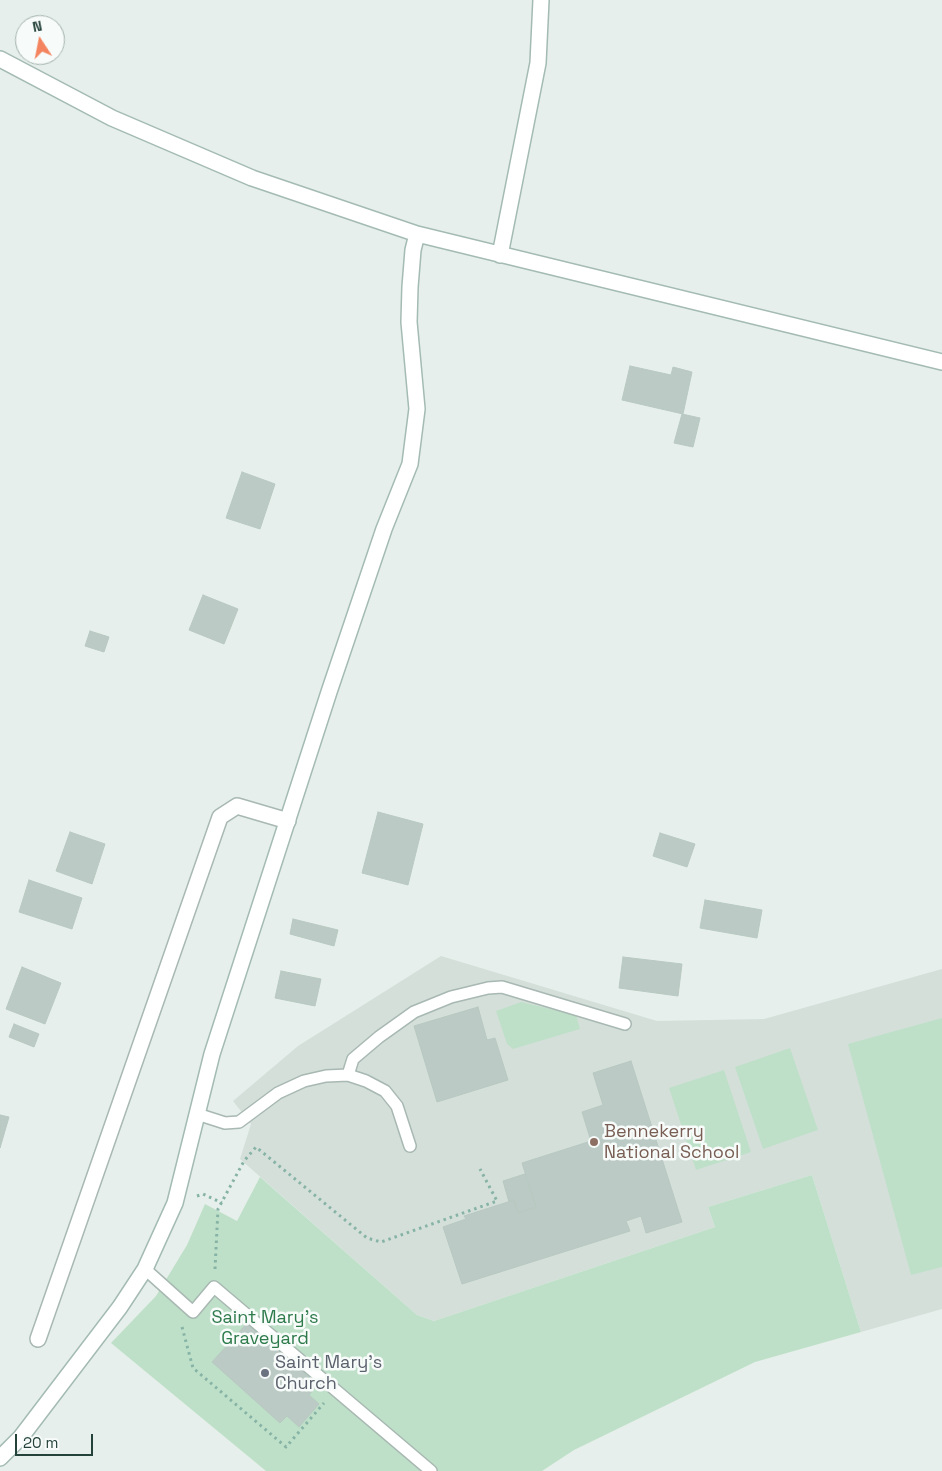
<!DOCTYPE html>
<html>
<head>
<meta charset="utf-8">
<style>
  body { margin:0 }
  #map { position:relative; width:942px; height:1471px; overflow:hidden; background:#e6efeb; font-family:"Space Grotesk",sans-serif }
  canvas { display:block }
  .north { position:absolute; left:15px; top:15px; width:50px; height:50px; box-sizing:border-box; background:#f7fbf9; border:1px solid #a3b1ad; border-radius:50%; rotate:349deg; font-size:14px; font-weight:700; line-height:20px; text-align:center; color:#24423a }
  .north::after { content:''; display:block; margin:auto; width:18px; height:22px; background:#f4845f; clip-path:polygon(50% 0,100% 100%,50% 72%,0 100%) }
  .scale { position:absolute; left:15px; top:1434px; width:78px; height:22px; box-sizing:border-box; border:2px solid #24423a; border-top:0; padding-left:6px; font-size:15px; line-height:18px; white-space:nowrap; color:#24423a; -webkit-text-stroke:4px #f7fbf9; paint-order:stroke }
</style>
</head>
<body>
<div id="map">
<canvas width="942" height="1471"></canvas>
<div class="north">N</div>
<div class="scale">20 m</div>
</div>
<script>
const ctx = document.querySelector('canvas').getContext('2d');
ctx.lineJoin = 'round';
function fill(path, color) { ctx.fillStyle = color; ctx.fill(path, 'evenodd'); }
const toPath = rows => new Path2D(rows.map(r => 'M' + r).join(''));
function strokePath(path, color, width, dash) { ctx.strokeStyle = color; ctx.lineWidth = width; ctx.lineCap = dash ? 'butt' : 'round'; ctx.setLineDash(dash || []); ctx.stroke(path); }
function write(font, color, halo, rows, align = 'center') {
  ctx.font = font + ' "Space Grotesk",sans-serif'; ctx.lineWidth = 5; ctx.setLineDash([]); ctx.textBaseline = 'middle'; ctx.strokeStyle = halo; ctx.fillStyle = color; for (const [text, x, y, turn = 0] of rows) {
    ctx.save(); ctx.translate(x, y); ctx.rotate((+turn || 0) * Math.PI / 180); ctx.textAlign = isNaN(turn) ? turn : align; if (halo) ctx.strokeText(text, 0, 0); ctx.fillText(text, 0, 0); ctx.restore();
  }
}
fill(toPath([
  [441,956,657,1021,764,1019,942,969,942,1309,861,1332,812,1175,708,1207,715,1227,434,1321,417,1315,240,1159,251,1124,233,1101,298,1046]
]), '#d4dfda');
fill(toPath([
  [521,1002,576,1015,580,1029,513,1049,507,1044,496,1011],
  [942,1018,942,1267,911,1275,848,1044],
  [790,1048,818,1130,763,1149,735,1067],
  [724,1070,751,1152,696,1170,669,1088],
  [812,1175,861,1332,755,1362,574,1450,542,1471,266,1471,111,1343,156,1296,187,1245,205,1204,237,1221,260,1177,417,1315,434,1321,715,1227,708,1207]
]), '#bfe0c8');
const building = toPath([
  [630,366,671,375,673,367,692,372,683,414,622,400,630,366],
  [682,414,700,418,693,447,674,443,682,414],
  [242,472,275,484,260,529,226,518,242,472],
  [203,595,238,609,224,644,189,630,203,595],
  [90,631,109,637,104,652,85,646,90,631],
  [378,812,423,824,408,885,362,873,378,812],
  [70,832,105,844,92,884,56,871,70,832],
  [660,833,695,844,687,867,653,856,660,833],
  [29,880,82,898,72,929,19,912,29,880],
  [705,900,762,910,757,938,700,928,705,900],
  [293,919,338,930,334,946,290,934,293,919],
  [623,957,682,964,678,996,619,988,623,957],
  [22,967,61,983,45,1024,6,1009,22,967],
  [281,971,321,979,315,1006,275,998,281,971],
  [478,1007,487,1040,495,1038,508,1080,437,1102,414,1026,478,1007],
  [14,1024,39,1034,34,1047,9,1037,14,1024],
  [631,1061,682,1222,646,1233,641,1216,626,1221,630,1231,462,1284,443,1227,466,1219,464,1216,514,1200,518,1213,536,1207,522,1163,591,1141,582,1112,603,1105,593,1073,631,1061],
  [0,1115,9,1117,0,1148,0,1115],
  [525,1174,536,1207,518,1213,514,1200,509,1202,503,1181,525,1174],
  [248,1322,317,1385,309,1395,319,1404,299,1427,287,1416,280,1423,212,1362,248,1322]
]);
fill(building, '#bbcac4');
strokePath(building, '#b8c9c2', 1);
const lane = toPath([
  [348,1075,353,1059,379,1037,414,1012,451,997,488,988,502,987,625,1024],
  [197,1114,225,1123,239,1122,278,1093,304,1081,326,1076,348,1075,366,1081,385,1091,397,1106,410,1146],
  [145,1269,193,1312,214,1287,431,1471]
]);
const street = toPath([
  [38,1339,220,817,237,806,288,821]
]);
const secondary = toPath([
  [0,59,112,118,252,178,417,234,942,362],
  [500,255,538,63,541,0],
  [0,1458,21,1437,120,1307,145,1269,175,1203,212,1054,329,692,384,529,410,464,417,409,409,322,410,287,413,250,417,234]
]);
strokePath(lane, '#a8b8b2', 14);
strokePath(street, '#a8b8b2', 18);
strokePath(secondary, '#a4bbb3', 18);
strokePath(toPath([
  [197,1196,203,1194,222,1203],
  [215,1269,218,1209,244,1161,256,1147,367,1238,381,1242,497,1201,480,1169],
  [182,1327,193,1368,286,1447,324,1403]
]), '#86b3a5', 3, [2.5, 4]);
strokePath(lane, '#fff', 11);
strokePath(street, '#fff', 15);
strokePath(secondary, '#fff', 15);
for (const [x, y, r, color] of [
  [594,1142,5,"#8d6e63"],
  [265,1373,5,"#6b7280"]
]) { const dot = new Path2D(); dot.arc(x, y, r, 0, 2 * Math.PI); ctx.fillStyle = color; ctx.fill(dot); strokePath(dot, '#f7fbf9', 2); }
write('18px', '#785e54', '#f7fbf9', [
  ["Bennekerry",604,1132],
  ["National School",604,1153]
], 'left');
write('18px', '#2d7a4b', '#f7fbf9', [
  ["Saint Mary's",265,1318],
  ["Graveyard",265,1339]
]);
write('18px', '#5b616d', '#f7fbf9', [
  ["Saint Mary's",275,1363],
  ["Church",275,1384]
], 'left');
</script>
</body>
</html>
